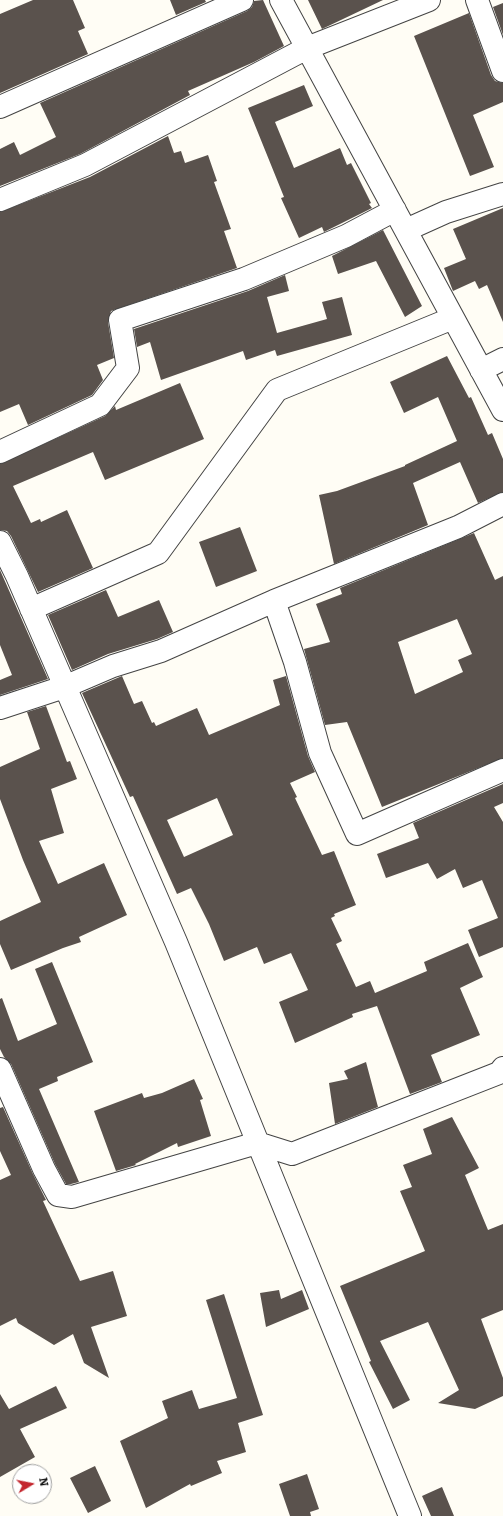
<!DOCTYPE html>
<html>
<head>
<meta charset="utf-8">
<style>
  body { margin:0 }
  #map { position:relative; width:503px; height:1516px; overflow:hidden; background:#fffdf5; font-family:Bitter,serif }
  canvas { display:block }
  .north { position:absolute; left:12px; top:1464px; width:40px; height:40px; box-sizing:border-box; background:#fff; border:1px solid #a0a0a0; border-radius:50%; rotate:80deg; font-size:11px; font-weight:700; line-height:16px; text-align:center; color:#111 }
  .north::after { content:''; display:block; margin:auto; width:14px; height:18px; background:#c4262e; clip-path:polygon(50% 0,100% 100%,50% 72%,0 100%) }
</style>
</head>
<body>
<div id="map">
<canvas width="503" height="1516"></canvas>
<div class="north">N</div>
</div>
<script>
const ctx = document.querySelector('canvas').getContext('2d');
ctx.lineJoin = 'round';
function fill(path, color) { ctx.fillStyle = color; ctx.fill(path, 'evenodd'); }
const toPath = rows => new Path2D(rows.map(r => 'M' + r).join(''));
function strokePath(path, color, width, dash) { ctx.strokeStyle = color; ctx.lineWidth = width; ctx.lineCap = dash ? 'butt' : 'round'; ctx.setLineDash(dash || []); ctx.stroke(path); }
fill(toPath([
  [33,0,73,0,85,28,78,31,88,54,0,93,0,14],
  [170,0,205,0,206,2,176,15],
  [263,0,284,46,254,62,188,91,190,95,80,154,0,186,0,149,14,142,20,155,56,137,40,103,247,11,252,7,254,1],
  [308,0,383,0,322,29],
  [503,3,503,35,493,7],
  [469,13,491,75,495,81,503,83,503,102,473,115,494,167,470,176,414,36],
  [304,85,313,106,275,122,294,168,340,148,347,165,351,163,371,203,369,204,372,208,324,232,322,227,299,238,281,198,284,197,248,108],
  [168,136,174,153,181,151,185,163,208,155,217,181,214,182,231,229,224,231,237,268,111,311,108,322,114,358,97,365,103,380,92,395,28,425,19,404,0,412,0,212,90,177],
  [503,208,503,322,487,285,479,289,475,281,453,291,444,268,466,259,453,229],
  [383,230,422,306,405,317,376,261,338,274,332,256],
  [285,275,289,291,267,297,277,333,327,319,322,302,342,297,352,335,277,356,275,350,246,360,243,351,161,380,150,342,137,347,134,329,248,291],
  [447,356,469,398,471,397,488,435,492,433,503,459,503,492,478,503,460,462,413,483,428,525,334,564,319,495,337,491,405,466,405,465,457,441,438,397,404,413,390,382],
  [180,383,204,439,105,480,93,452,13,486,31,523,40,519,41,522,67,510,93,568,38,592,11,536,7,531,0,530,0,464,105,416,115,406,116,410],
  [240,527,257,571,216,587,199,542],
  [474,533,495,580,503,576,503,758,382,807,347,722,325,725,304,649,330,642,316,604,342,594,340,588],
  [457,619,472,654,458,660,463,672,415,694,398,642],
  [0,570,48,679,0,695,0,680,12,675,0,645],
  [106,590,118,617,159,600,173,632,157,639,108,654,72,670,48,615],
  [122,676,134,704,142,701,152,723,154,722,156,726,197,708,209,735,280,705,273,680,286,676,308,756,315,772,290,783,297,797,295,798,322,855,334,851,356,905,334,914,335,916,331,918,342,941,336,944,356,987,370,981,375,993,427,971,424,962,468,943,483,977,460,988,480,1035,431,1055,442,1082,410,1094,377,1006,352,1014,353,1017,295,1043,279,1002,308,990,291,953,264,964,257,947,224,961,209,924,191,888,177,894,133,796,130,797,82,693],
  [217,798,233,835,184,857,167,820],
  [46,706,67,762,70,761,77,779,51,789,64,833,39,841,58,884,104,863,127,915,79,937,81,942,63,948,11,970,0,944,0,921,41,902,23,860,0,799,0,767,40,749,27,712],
  [503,784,503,803,494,807,503,822,503,947,479,957,468,930,498,918,482,880,463,888,455,869,437,879,428,863,386,878,377,854,419,838,413,823],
  [52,962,93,1062,57,1077,58,1081,39,1089,79,1182,71,1184,66,1184,55,1164,11,1064,4,1057,0,1049,0,999,2,998,18,1041,57,1024,35,969],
  [366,1062,378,1107,335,1124,329,1083,348,1079,344,1071],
  [194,1079,203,1099,200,1100,211,1136,178,1147,177,1143,135,1164,136,1165,116,1171,94,1111,142,1093,144,1098,162,1093],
  [3,1107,33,1174,46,1200,43,1201,80,1281,113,1271,127,1316,91,1327,109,1378,84,1363,73,1334,54,1345,18,1323,16,1318,0,1326,0,1180,11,1175,0,1151,0,1108],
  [452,1117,479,1168,465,1175,488,1230,503,1224,503,1310,481,1319,503,1378,503,1396,475,1409,438,1403,459,1390,428,1322,380,1341,410,1400,393,1409,369,1362,371,1361,340,1286,425,1251,400,1191,412,1187,403,1165,432,1154,423,1129],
  [279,1290,281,1299,302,1290,309,1309,266,1327,260,1293],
  [224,1294,263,1415,238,1423,246,1452,217,1461,222,1473,191,1486,190,1484,146,1508,120,1441,168,1418,162,1401,192,1390,199,1409,237,1398,206,1300],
  [56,1386,67,1408,20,1429,35,1457,0,1477,0,1394,9,1409],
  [95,1466,111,1501,88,1513,70,1478],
  [307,1474,319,1509,310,1512,311,1516,290,1516,279,1484],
  [442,1487,454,1516,431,1516,422,1496]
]), '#5a524d');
const minor = toPath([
  [281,0,503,410],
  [477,0,503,71],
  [0,107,242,0],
  [0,200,85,165,307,48,429,0],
  [406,230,446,212,503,194],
  [481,370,503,359],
  [0,452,100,405,128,368,120,320,244,279,346,236,395,210],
  [0,542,17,576,176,942,410,1516],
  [274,601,295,662,320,753,357,834,503,770],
  [31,609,158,553,277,390,453,318],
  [0,708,64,687,113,666,161,651,274,601,458,527,503,504],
  [0,1069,44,1169,58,1195,72,1197,257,1143,292,1154,499,1073,503,1068]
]);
strokePath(minor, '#444', 24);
strokePath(minor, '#fff', 22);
</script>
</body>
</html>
